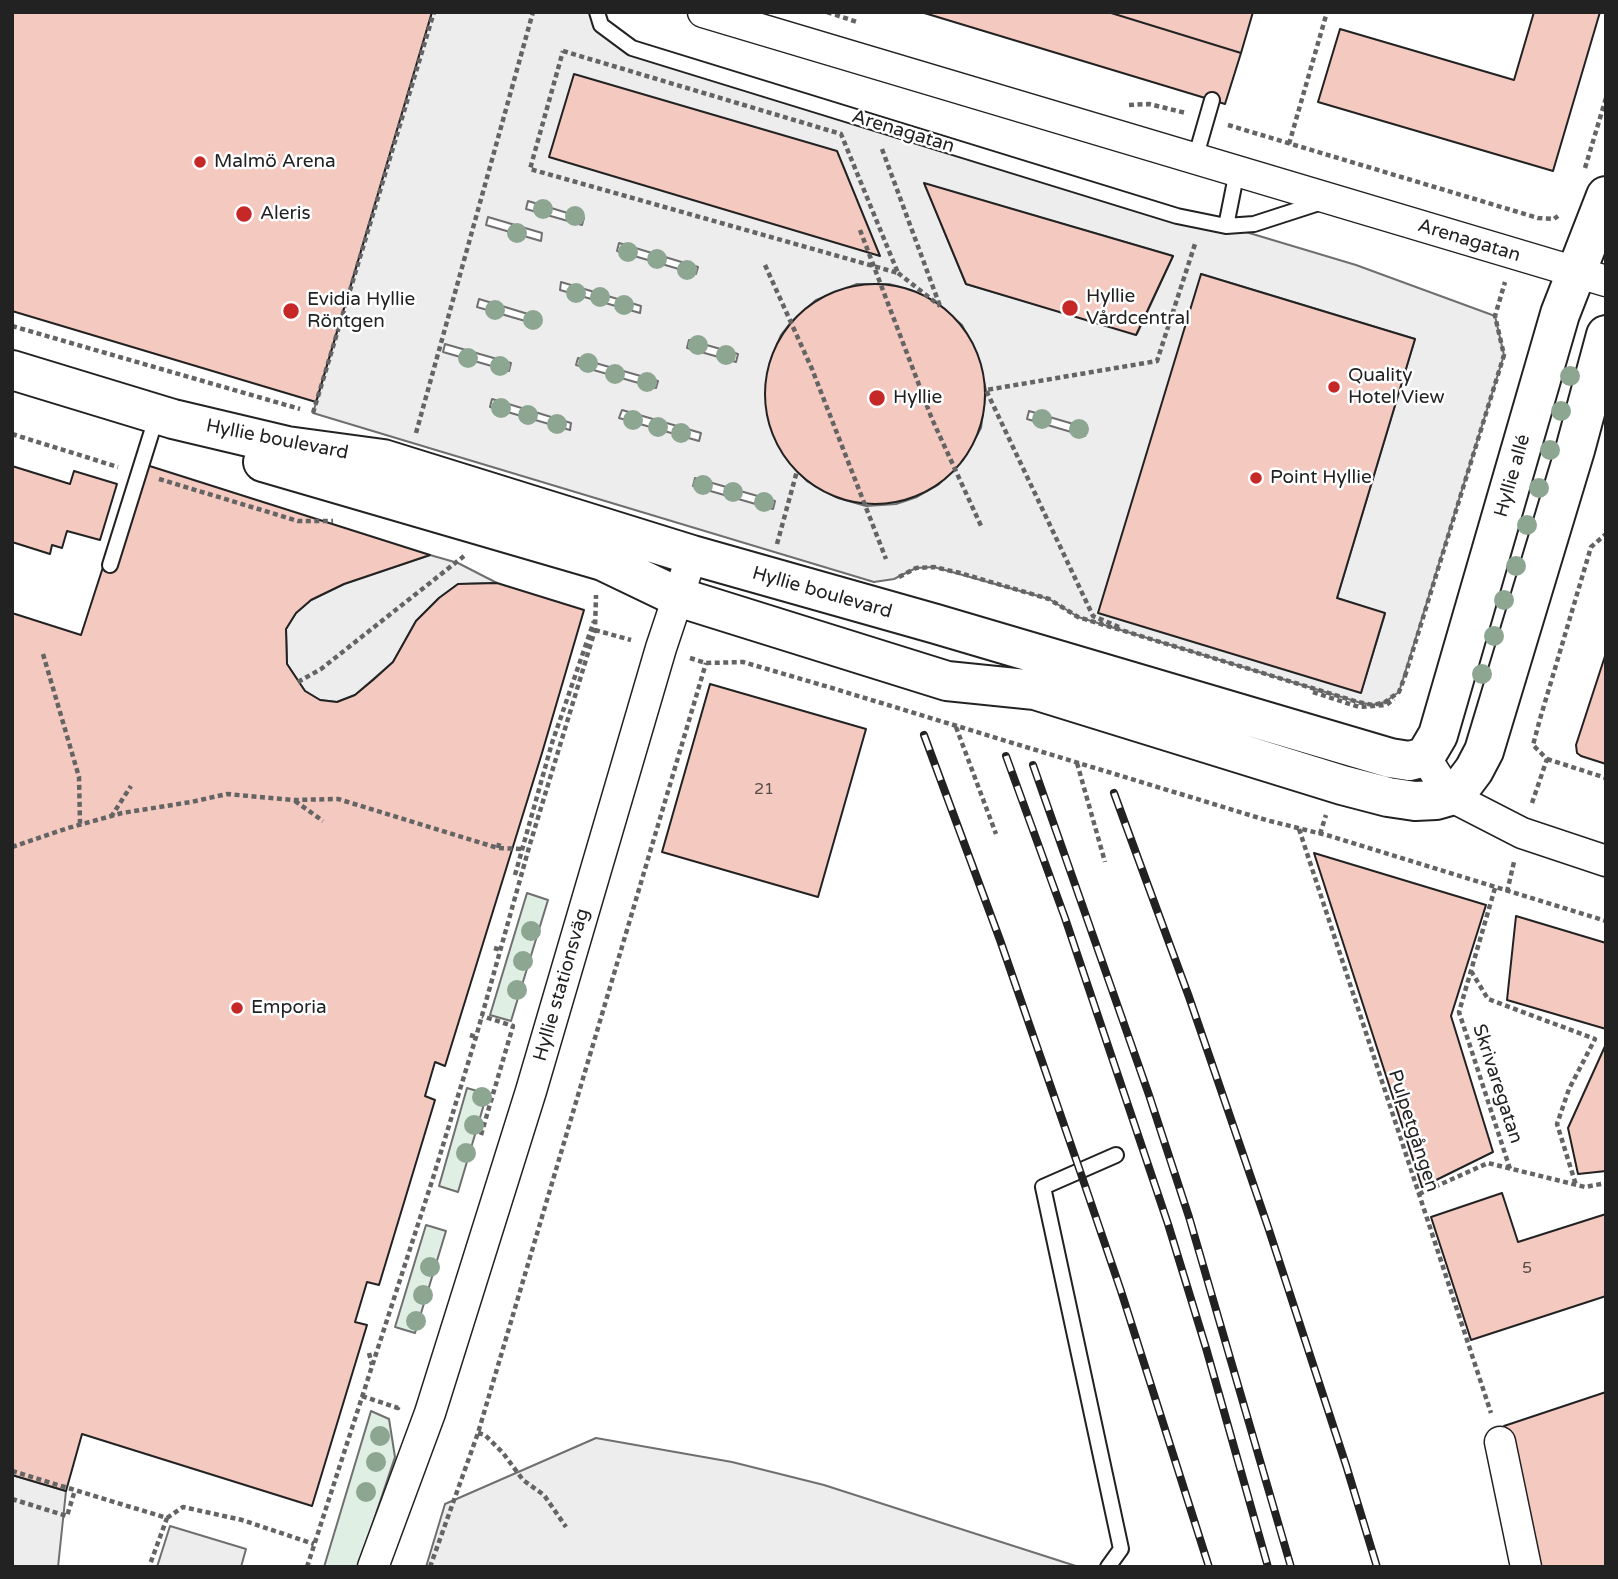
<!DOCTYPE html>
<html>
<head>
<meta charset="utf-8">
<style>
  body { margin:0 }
  #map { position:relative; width:1618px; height:1579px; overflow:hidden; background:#fff; font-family:"Varela Round",sans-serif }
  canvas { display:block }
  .frame { position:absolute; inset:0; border:14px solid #222; pointer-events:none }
</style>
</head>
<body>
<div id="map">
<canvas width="1618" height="1579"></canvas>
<div class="frame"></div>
</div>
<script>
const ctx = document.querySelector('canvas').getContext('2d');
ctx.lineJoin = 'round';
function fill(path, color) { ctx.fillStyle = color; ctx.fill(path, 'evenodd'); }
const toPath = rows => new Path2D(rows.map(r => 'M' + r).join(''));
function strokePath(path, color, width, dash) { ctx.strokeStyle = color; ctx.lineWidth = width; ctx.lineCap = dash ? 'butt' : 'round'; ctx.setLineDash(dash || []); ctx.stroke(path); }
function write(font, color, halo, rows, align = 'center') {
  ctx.font = font + ' "Varela Round",sans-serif'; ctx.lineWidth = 5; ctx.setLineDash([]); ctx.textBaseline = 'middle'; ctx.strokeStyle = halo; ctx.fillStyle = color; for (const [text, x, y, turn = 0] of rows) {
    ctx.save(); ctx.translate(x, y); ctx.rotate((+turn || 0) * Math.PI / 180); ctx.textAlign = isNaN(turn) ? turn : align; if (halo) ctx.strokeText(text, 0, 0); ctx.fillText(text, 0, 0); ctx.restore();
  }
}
const green = toPath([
  [527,893,548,900,511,1021,490,1015,527,893],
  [467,1088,487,1094,458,1192,439,1186,467,1088],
  [426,1225,446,1231,415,1333,395,1327,426,1225],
  [371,1411,389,1419,395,1457,358,1567,324,1567,371,1411]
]);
fill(green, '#e0efe3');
strokePath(green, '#6f6f6f', 2);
const parking = toPath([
  [432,12,597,12,632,48,1356,265,1495,316,1504,355,1399,692,1385,702,1373,705,1358,702,1078,617,1049,599,934,567,916,568,894,579,874,582,313,413,432,12],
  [925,184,1173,256,1137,334,966,284,925,184],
  [528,201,584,218,582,225,526,209,528,201],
  [488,217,542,233,541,241,486,225,488,217],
  [619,243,698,267,696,274,617,251,619,243],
  [1201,274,1415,339,1337,598,1385,614,1361,692,1201,274],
  [561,282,641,306,640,313,560,290,561,282],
  [857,284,889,284,911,290,940,306,962,325,977,354,986,390,981,428,963,460,938,485,917,497,896,504,866,506,838,498,807,481,783,453,768,418,766,389,771,359,781,335,791,322,816,300,857,284],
  [479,299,541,318,539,325,477,307,479,299],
  [689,340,738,354,736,362,687,348,689,340],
  [445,344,511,363,509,371,443,352,445,344],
  [578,358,658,381,656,388,576,365,578,358],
  [492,399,571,423,570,430,490,407,492,399],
  [622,410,701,433,699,441,619,418,622,410],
  [1029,411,1087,428,1085,436,1027,419,1029,411],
  [695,478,775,501,773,509,693,486,695,478],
  [430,555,458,563,497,583,458,584,439,598,416,621,393,662,355,695,337,702,320,700,305,691,287,664,286,629,296,613,311,600,344,584,430,555],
  [596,1438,732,1462,824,1485,1079,1567,426,1567,445,1504,596,1438],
  [12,1475,66,1491,58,1567,12,1567,12,1475],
  [170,1526,246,1549,241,1567,157,1567,170,1526]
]);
fill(parking, '#ededed');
strokePath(parking, '#6f6f6f', 2);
const building = toPath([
  [12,12,432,12,316,402,12,311,12,12],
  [921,12,1108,12,1241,53,1225,104,921,12],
  [1108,12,1253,12,1241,53,1108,12],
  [1534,12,1600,12,1553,171,1318,102,1340,29,1514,80,1534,12],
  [574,74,837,151,880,256,549,157,574,74],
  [924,183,1173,256,1136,335,966,284,924,183],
  [1201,274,1415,339,1337,598,1385,613,1361,693,1098,613,1201,274],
  '765 394a110 110 0 1 1 220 0a110 110 0 1 1-220 0Z',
  [137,462,430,555,344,584,311,600,296,613,286,629,287,664,305,691,320,700,337,702,355,695,373,680,393,662,416,621,439,598,458,584,497,583,584,610,542,753,445,1066,435,1062,425,1096,435,1100,379,1285,367,1282,355,1322,367,1325,312,1506,82,1434,66,1491,12,1475,12,613,81,635,137,462],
  [12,466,70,484,74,471,117,484,100,540,67,531,62,548,52,545,50,554,12,542,12,466],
  [1606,653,1606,764,1581,756,1577,753,1576,745,1606,653],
  [710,684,866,729,818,897,662,852,710,684],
  [1314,853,1486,905,1451,1016,1493,1152,1422,1187,1314,853],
  [1516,916,1606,943,1606,1029,1507,1000,1516,916],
  [1606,1044,1606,1171,1578,1174,1568,1128,1606,1044],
  [1502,1193,1518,1242,1606,1214,1606,1296,1471,1340,1431,1217,1502,1193],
  [1606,1392,1606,1567,1536,1567,1504,1426,1606,1392]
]);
fill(building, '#f3c9c0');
strokePath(building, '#222', 2);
const lane = toPath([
  [597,12,601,25,632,48,1177,216,1226,226,1254,224,1322,202],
  [1195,159,1212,100],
  [1226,226,1237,171],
  [110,565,157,415],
  [1108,1567,1121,1549,1043,1187,1116,1155]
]);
const street = toPath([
  [703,12,1606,281],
  [1425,757,1450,796,1522,833,1606,861],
  [1500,1442,1526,1567],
  [373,1567,430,1413,531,1091,661,648,692,555]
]);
const secondary = toPath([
  [12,370,173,419,287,446,383,459,692,555,936,624,1390,758,1409,761,1425,757,1438,735,1560,314,1606,196],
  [263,462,603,561,678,597,947,681,1035,690,1342,785,1388,797,1415,801,1436,800,1450,796,1462,786,1474,770,1484,751,1575,450,1606,335]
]);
strokePath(lane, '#222', 18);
strokePath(street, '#222', 33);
strokePath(secondary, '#222', 42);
strokePath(toPath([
  [827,12,857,22],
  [563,51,841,134,898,273,530,169,563,51],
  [1129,105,1149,104,1186,113],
  [1228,125,1538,218,1554,219,1558,216],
  [1289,144,1327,12],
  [882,149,940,306],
  [1585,168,1606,98],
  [860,230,932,419,982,528],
  [765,265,812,369,886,559],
  [898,273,940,306],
  [12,326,300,409],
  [313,413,434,12],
  [416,433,533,12],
  [12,434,118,467],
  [159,479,298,521,333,521],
  [777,544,797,471],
  [899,577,916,568,934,567,960,573,1049,599,1078,617,1358,702,1373,705,1385,702,1399,692,1405,676],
  [1119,627,1093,616,986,390,1157,361,1195,244],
  [595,630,631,640],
  [43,654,79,777,80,824],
  [690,658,706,663,743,662,832,688,1266,820,1330,836,1606,921],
  [1405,676,1504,355,1495,316,1505,282],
  [298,682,321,669,464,556],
  [1313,692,1359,707,1386,705,1394,699],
  [956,727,996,834],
  [1547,759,1606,778],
  [1077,763,1105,862],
  [295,801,323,821],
  [1532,803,1547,759,1533,745,1540,719,1591,547,1606,534],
  [111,817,131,786],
  [1299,829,1491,1413],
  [1320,834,1326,815],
  [12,847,68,828,122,813,191,802,227,794,294,800,338,799,498,848,522,849],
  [498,848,500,840],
  [515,875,552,743,594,621],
  [1495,888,1459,1012,1510,1169],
  [1507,892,1514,862],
  [494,948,501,950],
  [1471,971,1488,999,1595,1039,1569,1089,1557,1124,1576,1185],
  [470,1035,476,1037],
  [481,1135,513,1026,482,1016],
  [1419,1194,1488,1163,1585,1187,1606,1183],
  [369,1353,372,1365],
  [362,1396,398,1408,399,1405],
  [478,1433,485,1435,503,1453,523,1480,544,1495,566,1527],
  [12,1471,167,1518,149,1567],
  [12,1499,67,1516,75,1490],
  [167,1518,183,1507,242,1520,314,1544],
  [307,1567,433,1178,476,1037,530,844,595,630,596,595],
  [430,1567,478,1433,706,663]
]), '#646464', 4.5, [5, 3.5]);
strokePath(lane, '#fff', 14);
strokePath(street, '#fff', 30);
strokePath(secondary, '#fff', 38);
const rail = toPath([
  [924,735,1000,940,1080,1171,1121,1291,1209,1567],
  [1006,756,1065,918,1168,1224,1206,1348,1268,1567],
  [1033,765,1149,1095,1189,1217,1291,1567],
  [1114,793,1189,997,1268,1227,1346,1465,1377,1567]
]);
strokePath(rail, '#222', 8);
strokePath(rail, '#fff', 5, [16]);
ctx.fillStyle = '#8da692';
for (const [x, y] of [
  [543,209],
  [575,216],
  [517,233],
  [628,252],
  [657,259],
  [687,270],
  [576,293],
  [600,297],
  [624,305],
  [495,310],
  [533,320],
  [698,345],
  [726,355],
  [468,358],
  [588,363],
  [500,366],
  [615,374],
  [1570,376],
  [647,382],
  [501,408],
  [1561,411],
  [528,415],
  [1042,419],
  [633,420],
  [557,424],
  [658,427],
  [1079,429],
  [681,433],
  [1550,450],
  [703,485],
  [1539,488],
  [733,492],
  [764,502],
  [1527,525],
  [1516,566],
  [1504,600],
  [1494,636],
  [1482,674],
  [531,931],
  [523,961],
  [517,990],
  [482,1097],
  [474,1125],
  [466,1153],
  [430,1267],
  [423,1295],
  [416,1321],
  [380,1436],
  [376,1462],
  [366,1492]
]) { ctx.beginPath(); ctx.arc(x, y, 10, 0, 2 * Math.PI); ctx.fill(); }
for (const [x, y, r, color] of [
  [200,162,7,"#c62828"],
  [244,214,9,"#c62828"],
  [1070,308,9,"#c62828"],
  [291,311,9,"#c62828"],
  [1334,387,7,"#c62828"],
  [877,398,9,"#c62828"],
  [1256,478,7,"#c62828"],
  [237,1008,7,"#c62828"]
]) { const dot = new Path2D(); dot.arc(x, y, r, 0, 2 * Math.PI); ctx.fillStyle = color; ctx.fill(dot); strokePath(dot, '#fff', 2.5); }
write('16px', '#564c4a', null, [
  ["21",764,790],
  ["5",1527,1269]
]);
write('19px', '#222', '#fff', [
  ["Arenagatan",903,132,17],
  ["Arenagatan",1469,241,17],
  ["Hyllie boulevard",277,440,11],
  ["Hyllie allé",1513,476,-74],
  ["Hyllie boulevard",822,593,16],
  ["Hyllie stationsväg",562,985,-74],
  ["Skrivaregatan",1497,1084,72],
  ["Pulpetgången",1413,1131,72]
]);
write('19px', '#222', '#fff', [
  ["Malmö Arena",214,162],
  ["Aleris",260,214],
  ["Hyllie",1086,297],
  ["Vårdcentral",1086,319],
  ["Evidia Hyllie",307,300],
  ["Röntgen",307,322],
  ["Quality",1348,376],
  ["Hotel View",1348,398],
  ["Hyllie",893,398],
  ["Point Hyllie",1270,478],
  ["Emporia",251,1008]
], 'left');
</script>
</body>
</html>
